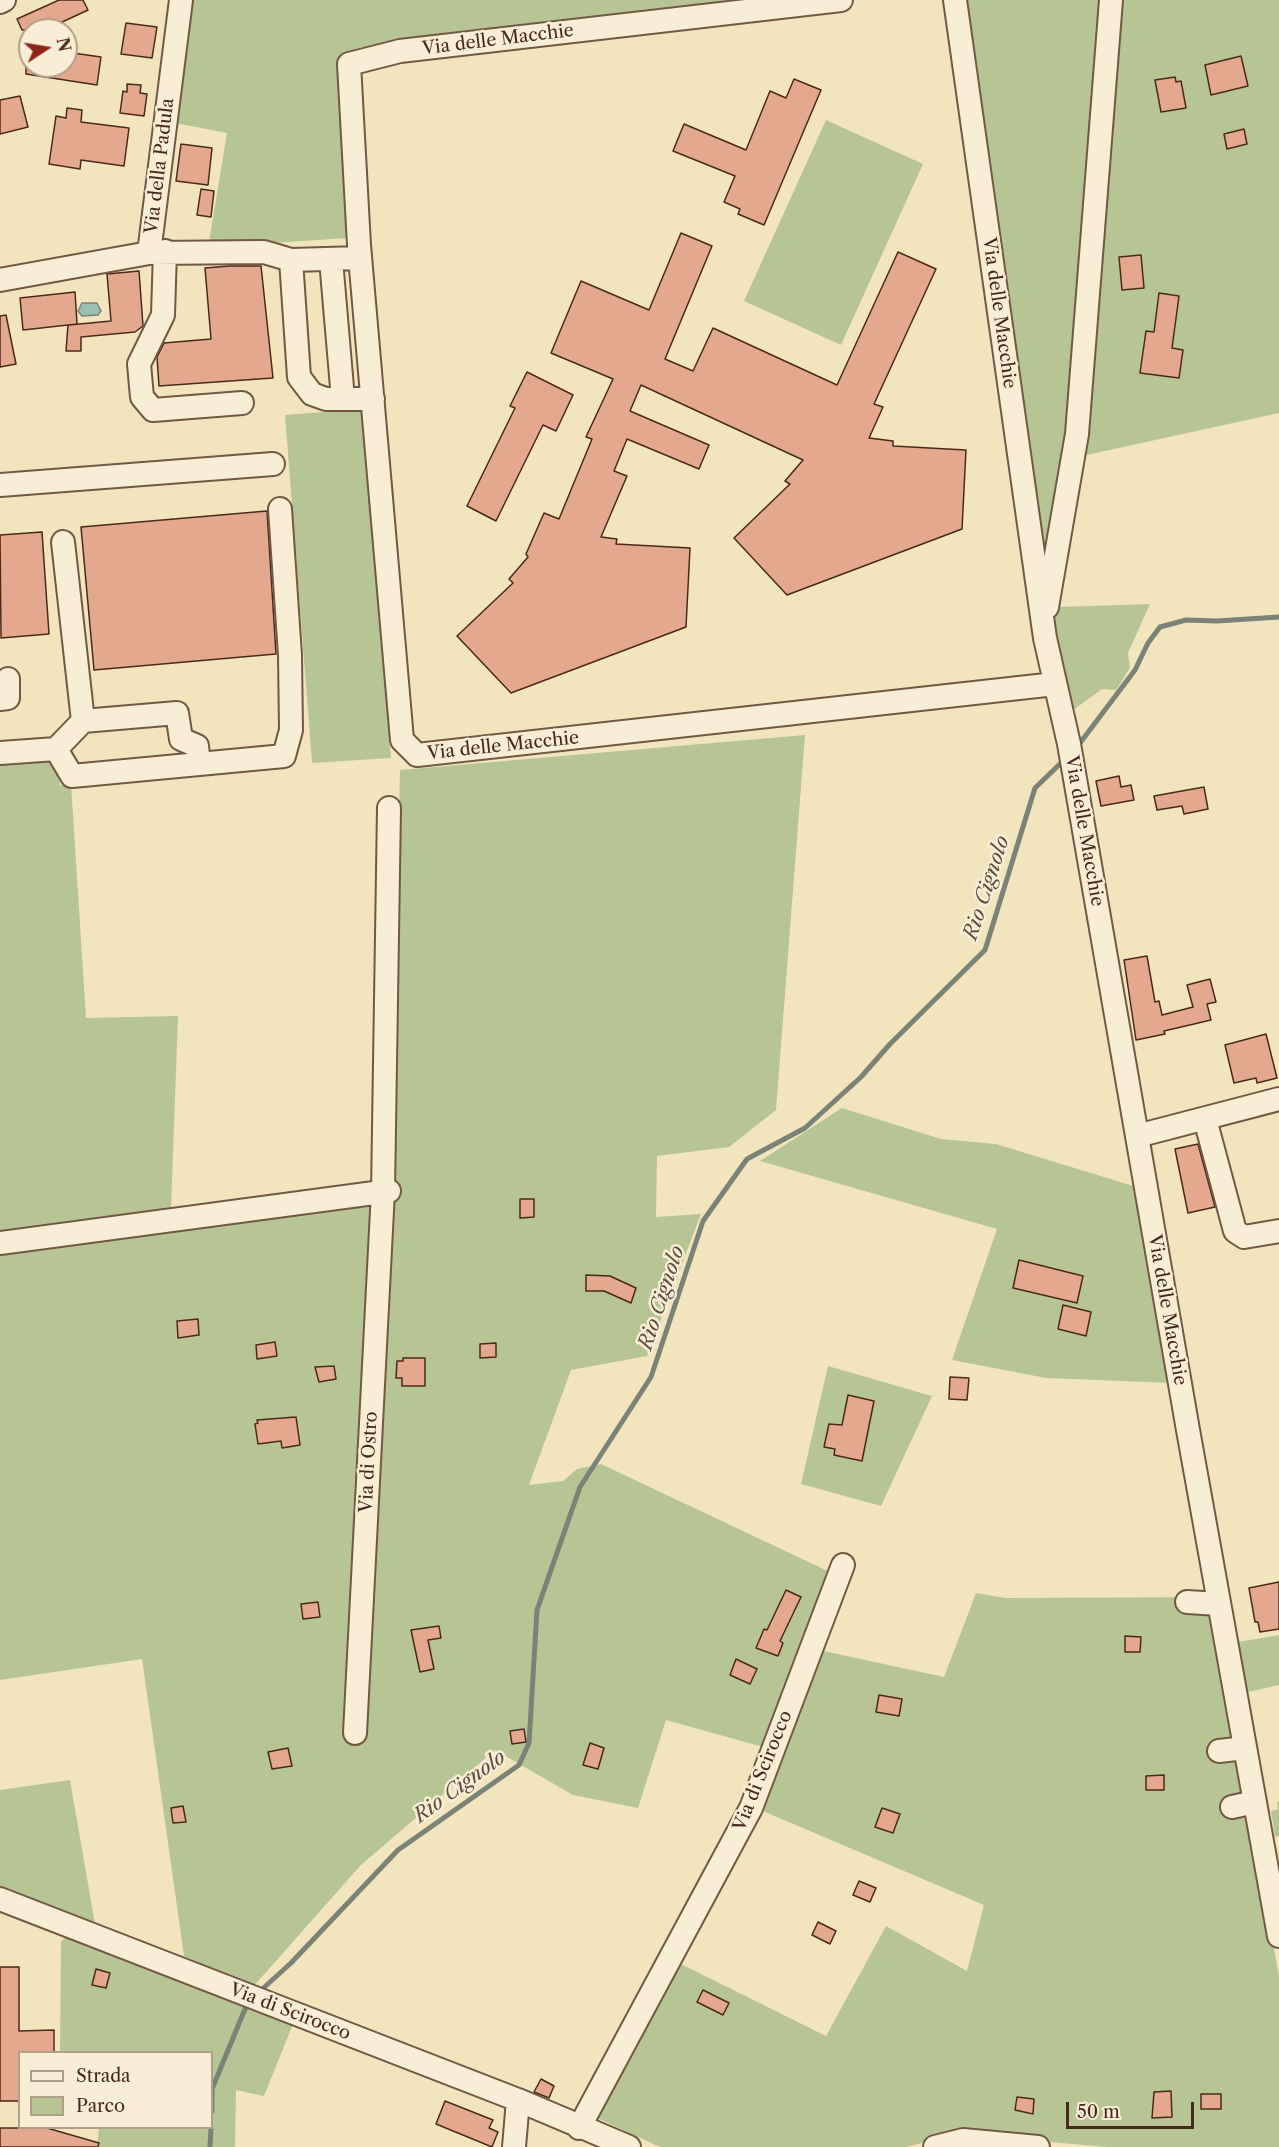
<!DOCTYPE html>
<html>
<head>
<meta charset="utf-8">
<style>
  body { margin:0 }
  #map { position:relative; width:1279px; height:2147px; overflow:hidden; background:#f2e5be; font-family:"Libre Caslon Text",serif }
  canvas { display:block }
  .legend { position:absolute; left:18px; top:2051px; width:195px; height:78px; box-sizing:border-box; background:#f7eed5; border:2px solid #b19f8b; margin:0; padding:8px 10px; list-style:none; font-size:18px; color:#49291d }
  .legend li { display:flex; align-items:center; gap:12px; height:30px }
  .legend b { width:30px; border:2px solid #b19f8b }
  .north { position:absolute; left:18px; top:18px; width:60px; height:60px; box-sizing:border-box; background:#f7eed5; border:2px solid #b19f8b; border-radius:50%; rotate:78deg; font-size:16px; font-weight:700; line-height:24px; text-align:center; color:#49291d }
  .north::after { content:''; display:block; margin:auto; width:21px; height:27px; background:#8f2418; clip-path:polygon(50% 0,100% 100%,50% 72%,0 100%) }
  .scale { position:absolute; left:1066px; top:2102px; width:128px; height:27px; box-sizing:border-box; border:3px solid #49291d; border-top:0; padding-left:8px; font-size:18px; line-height:21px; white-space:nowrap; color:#49291d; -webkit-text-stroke:4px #f7eed5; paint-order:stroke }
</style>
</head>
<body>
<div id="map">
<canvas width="1279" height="2147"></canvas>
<ul class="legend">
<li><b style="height:8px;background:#f7eed5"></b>Strada</li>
<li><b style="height:16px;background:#b7c594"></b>Parco</li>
</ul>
<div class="north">N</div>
<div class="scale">50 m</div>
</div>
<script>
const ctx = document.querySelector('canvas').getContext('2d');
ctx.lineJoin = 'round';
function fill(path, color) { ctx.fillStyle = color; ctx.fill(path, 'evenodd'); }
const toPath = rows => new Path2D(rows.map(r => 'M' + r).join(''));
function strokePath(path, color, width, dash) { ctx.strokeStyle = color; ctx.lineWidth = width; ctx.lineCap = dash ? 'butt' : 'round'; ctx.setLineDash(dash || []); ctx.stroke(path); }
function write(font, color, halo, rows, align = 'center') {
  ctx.font = font + ' "Libre Caslon Text",serif'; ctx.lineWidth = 5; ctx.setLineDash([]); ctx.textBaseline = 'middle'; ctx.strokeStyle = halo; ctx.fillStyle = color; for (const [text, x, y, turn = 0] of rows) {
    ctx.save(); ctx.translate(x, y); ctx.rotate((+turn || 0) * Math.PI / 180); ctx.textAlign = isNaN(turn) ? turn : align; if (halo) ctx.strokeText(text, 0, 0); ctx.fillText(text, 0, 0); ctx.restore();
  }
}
fill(toPath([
  [194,0,768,0,357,48,340,60,338,74,348,238,272,243,209,242,227,133,175,123],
  [966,0,1279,0,1279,413,1082,456,1048,574],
  [826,120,923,164,841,345,744,301],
  [361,409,391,758,312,763,285,415],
  [1150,604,1128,653,1130,668,1116,690,1102,689,1072,711,1053,616,1059,607],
  [805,735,776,1110,729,1147,657,1156,656,1217,701,1214,647,1356,571,1370,529,1485,563,1481,577,1469,601,1464,834,1574,763,1747,666,1720,638,1808,573,1795,495,1750,361,1865,252,1988,184,1956,142,1659,0,1680,0,751,57,746,60,785,71,784,86,1018,178,1016,171,1209,390,1180,400,770],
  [842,1108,941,1139,996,1144,1140,1188,1171,1383,1046,1378,952,1360,997,1229,760,1161],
  [828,1366,932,1396,881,1506,801,1484],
  [976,1593,1005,1598,1210,1597,1279,1976,1279,2147,1107,2147,959,2134,906,2147,660,2147,595,2117,681,1964,826,2036,886,1926,967,1971,984,1905,758,1809,819,1650,944,1677],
  [1279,1635,1279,1685,1248,1692,1238,1642],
  [70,1780,95,1924,0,1889,0,1790],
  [1277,1802,1279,1802,1279,1836,1275,1837,1271,1811,1278,1809],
  [68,1934,226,2000,293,2024,264,2096,236,2090,235,2147,97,2147,99,2128,212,2128,212,2052,60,2052,61,1942]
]), '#b7c594');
const water = toPath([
  [82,303,97,303,101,311,98,315,82,316,78,311,82,303]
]);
fill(water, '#9bbfb0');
strokePath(water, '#7a8375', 1.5);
strokePath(toPath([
  [1077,747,1135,670,1148,643,1160,627,1186,620,1217,621,1279,617],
  [259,1992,291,1963,398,1850,519,1765,529,1743,537,1610,580,1487,651,1377,703,1221,747,1159,805,1128,861,1077,890,1044,985,950,1035,788,1064,760],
  [212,2111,212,2089,245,2009,251,2001],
  [210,2147,211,2128]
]), '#7a8375', 5);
const building = toPath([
  [59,0,83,0,88,10,45,30,22,30,17,19,59,0],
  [126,23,157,27,152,58,121,54,126,23],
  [66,52,101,57,97,85,26,74,26,66,66,66,66,52],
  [1241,56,1248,86,1211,95,1205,65,1241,56],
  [1175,77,1176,82,1181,81,1186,108,1161,112,1155,80,1175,77],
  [794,79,821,90,764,225,738,214,740,209,724,202,735,176,673,151,684,124,746,150,770,91,786,98,794,79],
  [127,84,141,85,140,93,147,94,144,116,120,113,123,91,127,92,127,84],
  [20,96,28,127,0,134,0,100,20,96],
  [67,108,82,110,81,122,129,128,124,166,81,160,80,169,49,164,56,116,66,118,67,108],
  [1244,129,1247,144,1227,149,1224,134,1244,129],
  [181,144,212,148,208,185,176,181,181,144],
  [201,189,214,191,211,217,197,215,201,189],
  [681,233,712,246,665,359,693,371,713,328,837,385,898,252,936,269,874,404,883,407,869,438,893,441,893,446,966,450,962,529,787,595,734,538,790,484,785,481,803,460,641,385,630,411,709,445,699,469,627,439,614,471,627,476,601,537,617,539,616,544,690,548,686,627,511,693,457,636,513,583,509,579,528,557,526,554,544,513,559,519,592,439,586,437,613,379,551,353,581,281,649,310,681,233],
  [1141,255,1144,288,1122,290,1119,257,1141,255],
  [230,266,261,266,273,378,159,386,157,357,164,343,211,339,205,268,230,266],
  [139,271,143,326,135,332,81,337,81,351,66,351,68,325,23,330,20,298,75,292,77,324,69,325,111,321,107,274,139,271],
  [1159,293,1179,296,1172,348,1183,350,1179,378,1140,373,1146,331,1154,332,1159,293],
  [6,315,16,364,0,367,0,316,6,315],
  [527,372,573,395,556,431,543,425,496,521,467,506,515,408,510,406,527,372],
  [267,511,276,654,94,670,81,527,267,511],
  [42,532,49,634,1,638,0,535,42,532],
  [1119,776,1121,787,1131,785,1134,800,1101,806,1096,781,1119,776],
  [1204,787,1208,809,1184,814,1182,806,1157,810,1154,796,1204,787],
  [1147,956,1155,1002,1159,1001,1162,1015,1193,1007,1187,985,1210,979,1216,1002,1207,1004,1211,1020,1164,1031,1165,1034,1136,1040,1124,960,1147,956],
  [1266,1034,1277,1078,1257,1083,1256,1078,1234,1083,1225,1045,1266,1034],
  [1198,1144,1215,1207,1188,1213,1175,1149,1198,1144],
  [520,1199,534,1199,534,1217,520,1218,520,1199],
  [1019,1260,1083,1276,1077,1303,1013,1288,1019,1260],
  [586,1275,610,1276,636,1288,631,1303,604,1291,586,1291,586,1275],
  [1063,1305,1091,1312,1086,1336,1058,1329,1063,1305],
  [198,1319,199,1335,178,1338,177,1321,198,1319],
  [275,1342,277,1356,257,1359,256,1345,275,1342],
  [496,1343,496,1357,480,1358,480,1344,496,1343],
  [403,1358,425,1358,425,1386,402,1386,402,1378,396,1378,397,1361,403,1361,403,1358],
  [334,1366,336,1379,319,1382,315,1367,334,1366],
  [950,1377,969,1378,967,1400,949,1399,950,1377],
  [848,1395,874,1401,862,1461,834,1455,835,1449,824,1447,829,1424,842,1425,848,1395],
  [296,1417,300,1445,282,1448,281,1441,258,1444,255,1424,258,1423,257,1420,296,1417],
  [1279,1582,1279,1629,1260,1632,1258,1622,1255,1622,1249,1588,1279,1582],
  [786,1590,801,1597,780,1641,783,1643,778,1656,756,1648,764,1629,767,1630,786,1590],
  [318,1602,320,1617,303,1619,301,1604,318,1602],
  [439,1626,441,1638,428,1640,434,1669,420,1672,411,1630,439,1626],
  [1125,1636,1141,1637,1140,1652,1125,1652,1125,1636],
  [736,1659,757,1669,750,1684,730,1675,736,1659],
  [879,1695,902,1699,899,1716,876,1712,879,1695],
  [524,1729,526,1742,512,1744,510,1731,524,1729],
  [590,1743,604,1748,598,1769,583,1765,590,1743],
  [288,1748,292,1766,272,1769,268,1752,288,1748],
  [1164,1775,1164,1790,1146,1790,1146,1776,1164,1775],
  [183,1806,186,1822,173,1823,171,1808,183,1806],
  [882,1808,900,1814,893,1833,875,1827,882,1808],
  [859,1881,876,1888,870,1902,853,1895,859,1881],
  [818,1922,836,1931,830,1944,812,1935,818,1922],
  [0,1967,19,1967,19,2031,54,2030,54,2052,20,2052,20,2101,0,2101,0,1967],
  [96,1969,110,1973,106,1988,92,1985,96,1969],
  [703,1990,729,2003,723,2015,697,2002,703,1990],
  [541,2079,554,2086,549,2098,534,2092,541,2079],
  [1171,2091,1172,2117,1152,2118,1154,2092,1171,2091],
  [1201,2094,1221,2094,1221,2109,1201,2109,1201,2094],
  [1017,2097,1034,2099,1033,2114,1015,2110,1017,2097],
  [445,2101,493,2120,489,2128,498,2132,492,2147,436,2124,445,2101],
  [0,2128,47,2128,99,2143,98,2147,0,2147,0,2128]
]);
fill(building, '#e4a88e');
strokePath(building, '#49291d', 1.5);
const minor = toPath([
  [841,0,400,51,349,64,359,245,402,740,417,755,1055,684],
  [955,0,1045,638,1069,744,1188,1430,1279,1936],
  [0,2,4,0],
  [165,251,163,315,139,364,142,397,153,410,242,403],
  [150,253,264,252,291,260,360,258],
  [291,260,299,377,312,394,326,399,373,399],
  [331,260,343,399],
  [0,280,149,253,181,0],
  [0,485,273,464],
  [63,542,83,721],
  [1047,607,1077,434,1111,0],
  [0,699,8,698,8,679],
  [56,749,72,776,284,756,291,730,290,655,280,509],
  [0,753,56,749,83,721,177,713,181,739,197,746,199,764],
  [1205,1119,1235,1231,1244,1237,1279,1231],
  [1137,1136,1279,1099],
  [0,1243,389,1191],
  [1187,1602,1219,1604],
  [355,1733,383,1191,389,808],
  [1219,1751,1245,1748],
  [1232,1807,1255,1802],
  [0,1899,518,2100,629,2147],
  [579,2128,751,1808,843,1565],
  [514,2147,518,2100],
  [935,2147,963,2140,1038,2147]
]);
strokePath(minor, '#735845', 26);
strokePath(minor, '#f7eed5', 22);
write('18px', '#49291d', '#f7eed5', [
  ["Via delle Macchie",498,40,-7],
  ["Via della Padula",160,166,-83],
  ["Via delle Macchie",999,313,82],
  ["Via delle Macchie",503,746,-6],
  ["Via delle Macchie",1084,831,80],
  ["Via delle Macchie",1167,1310,80],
  ["Via di Ostro",369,1462,-87],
  ["Via di Scirocco",763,1771,-68],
  ["Via di Scirocco",290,2012,21]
]);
write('italic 20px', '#5e4e42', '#f7eed5', [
  ["Rio Cignolo",987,888,-72],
  ["Rio Cignolo",662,1298,-72],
  ["Rio Cignolo",460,1787,-36]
]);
</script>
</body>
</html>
